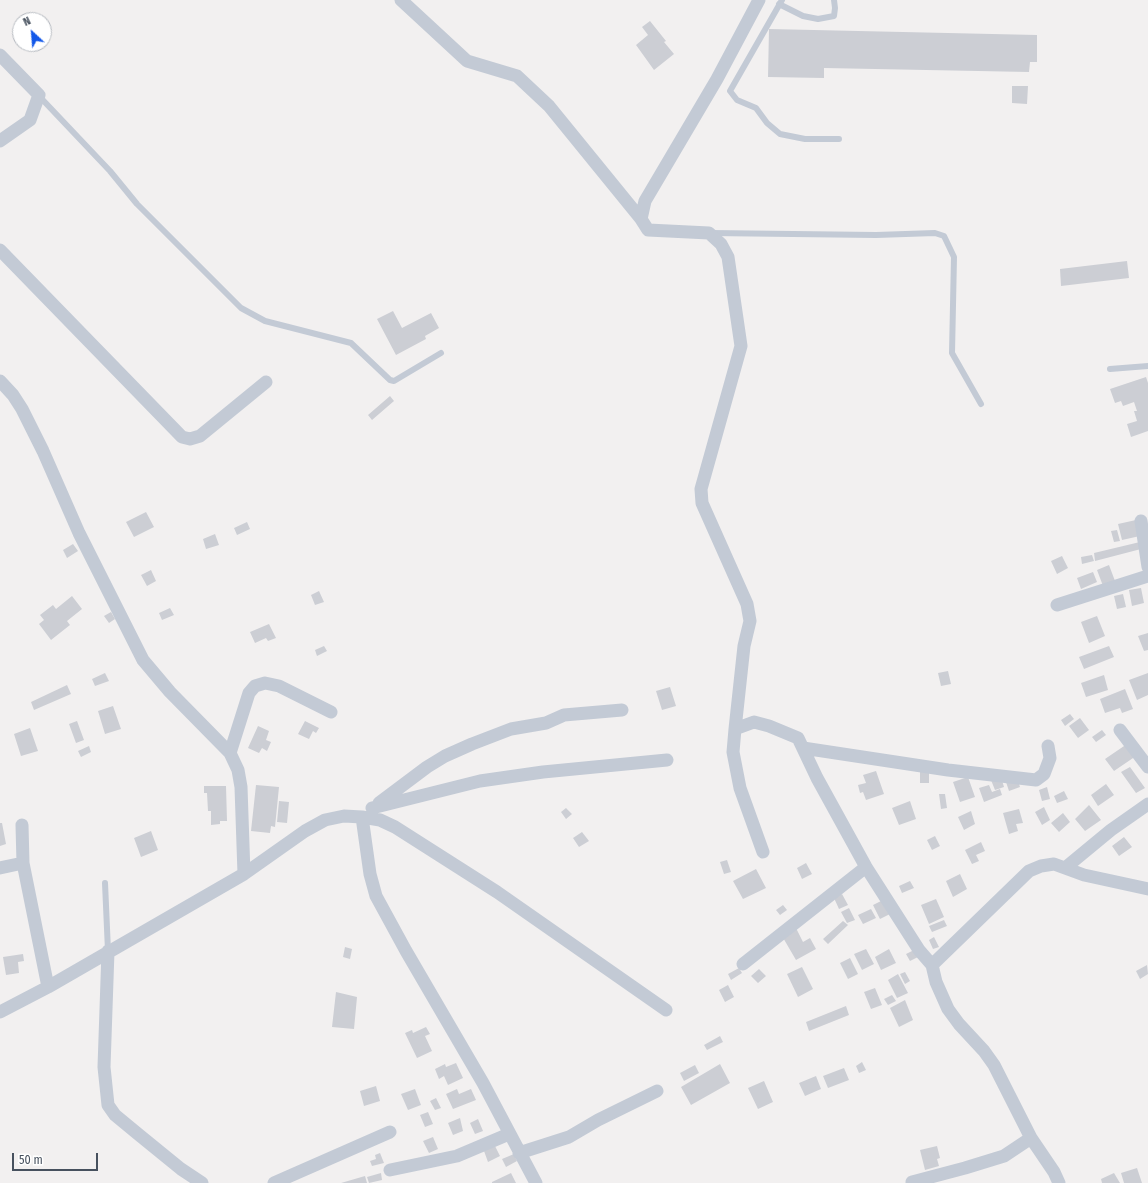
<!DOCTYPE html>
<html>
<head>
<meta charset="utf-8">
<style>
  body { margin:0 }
  #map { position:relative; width:1148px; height:1183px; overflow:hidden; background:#f2f0f0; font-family:"Fira Sans Condensed",sans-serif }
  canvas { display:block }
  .north { position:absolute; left:12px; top:12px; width:40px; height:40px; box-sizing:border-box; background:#fff; border:1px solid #b5b9bf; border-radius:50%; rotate:334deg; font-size:11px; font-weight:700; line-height:16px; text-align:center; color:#47515e }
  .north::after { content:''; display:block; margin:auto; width:14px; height:18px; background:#1358e9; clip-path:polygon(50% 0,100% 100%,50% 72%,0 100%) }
  .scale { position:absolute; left:12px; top:1153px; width:86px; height:18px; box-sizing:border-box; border:2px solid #47515e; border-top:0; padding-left:5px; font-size:12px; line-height:14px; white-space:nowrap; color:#47515e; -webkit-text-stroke:3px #fff; paint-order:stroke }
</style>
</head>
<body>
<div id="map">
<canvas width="1148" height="1183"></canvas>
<div class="north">N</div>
<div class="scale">50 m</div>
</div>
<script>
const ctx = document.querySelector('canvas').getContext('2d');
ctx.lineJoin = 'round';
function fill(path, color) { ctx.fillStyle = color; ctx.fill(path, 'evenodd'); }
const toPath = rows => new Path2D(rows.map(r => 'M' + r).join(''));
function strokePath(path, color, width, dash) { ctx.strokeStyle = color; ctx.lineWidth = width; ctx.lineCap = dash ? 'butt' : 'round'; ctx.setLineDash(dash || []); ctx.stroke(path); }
fill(toPath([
  [650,21,666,41,664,42,674,54,654,70,636,45,648,35,642,27],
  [769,29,1037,35,1037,62,1030,62,1029,72,824,68,824,78,768,77],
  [1012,86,1028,86,1027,104,1012,103],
  [1127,261,1129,278,1061,286,1060,269],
  [393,311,402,328,431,313,439,328,425,336,426,339,396,355,377,319],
  [1146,377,1148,383,1148,431,1131,437,1127,424,1137,421,1134,411,1137,411,1134,402,1123,406,1121,401,1115,403,1110,389],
  [390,396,394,401,372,420,368,415],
  [146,512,154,527,134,537,126,522],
  [1136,520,1140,536,1122,540,1118,524],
  [247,522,250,529,237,535,234,528],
  [1117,530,1120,541,1114,542,1111,531],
  [215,534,219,545,206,549,203,539],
  [1140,542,1141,549,1095,561,1094,553],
  [73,544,78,551,67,558,63,550],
  [1092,555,1094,561,1082,564,1081,557],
  [1062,556,1068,568,1057,574,1051,561],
  [1109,565,1115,581,1103,586,1097,570],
  [151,570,156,581,147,586,141,575],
  [1093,572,1097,582,1081,589,1077,578],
  [1141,588,1144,603,1132,606,1129,590],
  [319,591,324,602,315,605,311,595],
  [1123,594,1126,607,1117,609,1114,596],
  [72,596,82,609,67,621,70,625,51,640,39,624,44,620,40,615,53,605,56,609],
  [170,608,174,615,162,620,159,613],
  [111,612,115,619,109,623,104,616],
  [1097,616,1105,636,1089,643,1081,622],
  [269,624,276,638,268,641,266,638,255,643,250,632],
  [1148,633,1148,650,1144,651,1138,636],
  [324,646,327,651,317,656,315,650],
  [1109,646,1114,657,1084,669,1079,657],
  [948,671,951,684,941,686,938,673],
  [105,673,109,681,95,686,92,679],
  [1148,673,1148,695,1137,700,1129,680],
  [1104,675,1108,690,1086,697,1081,683],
  [67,685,71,694,34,710,31,702],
  [670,687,676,706,662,710,656,691],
  [1125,689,1133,709,1122,713,1120,708,1105,713,1100,699],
  [113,706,121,729,105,734,98,711],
  [1070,714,1074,719,1065,726,1061,720],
  [1080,718,1089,730,1078,738,1069,726],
  [77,721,84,740,76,743,69,724],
  [305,721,319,728,316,733,313,731,309,739,298,734],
  [258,726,269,731,266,740,271,742,267,751,262,748,259,753,248,748],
  [30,728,38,751,21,756,14,734],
  [1102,730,1106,735,1096,742,1092,737],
  [1127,744,1136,756,1114,771,1105,759],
  [89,746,91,752,81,757,78,751],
  [1130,767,1145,788,1136,793,1121,772],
  [920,768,929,768,929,783,920,783],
  [876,771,884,794,866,800,863,792,860,793,858,785,866,783,863,775],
  [968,777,975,797,960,802,953,782],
  [1001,777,1004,787,995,790,991,780],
  [1017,778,1020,787,1009,791,1006,782],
  [1106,784,1114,795,1098,806,1091,795],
  [256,785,279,787,275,827,271,826,270,833,251,831],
  [989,785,992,792,1000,789,1002,795,984,802,979,788],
  [204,786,226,786,227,821,220,821,220,824,211,825,211,811,208,811,207,793,204,793],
  [1047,787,1050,799,1042,801,1039,790],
  [1064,791,1068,799,1057,803,1054,796],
  [939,794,945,794,947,808,941,809],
  [279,801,289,802,287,823,277,822],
  [910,801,916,819,899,825,892,808],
  [1089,805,1101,820,1085,831,1075,819],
  [1044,807,1050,820,1042,825,1035,812],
  [566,808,572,814,566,819,561,812],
  [1019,809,1023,823,1016,824,1018,831,1009,834,1003,813],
  [971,811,975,824,964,830,958,817],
  [1063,813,1070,822,1059,832,1051,823],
  [0,823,2,823,6,844,0,846],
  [151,831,158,850,141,857,134,838],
  [582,832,589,841,579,847,573,838],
  [935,836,940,846,932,850,927,840],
  [1124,837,1132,847,1119,856,1112,846],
  [981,842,985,851,976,855,979,861,972,864,965,850],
  [727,860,731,872,724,874,720,862],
  [806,863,812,874,802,879,797,868],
  [756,869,766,888,743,899,733,881],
  [960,874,967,889,953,897,946,881],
  [910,881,914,888,902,893,899,886],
  [842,894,848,905,839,909,834,898],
  [885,899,892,913,880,919,873,905],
  [936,899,944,917,929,924,921,905],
  [783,905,787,910,780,915,776,910],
  [849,908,855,920,847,923,841,912],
  [871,909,876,918,863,924,858,915],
  [944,920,947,926,932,932,929,926],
  [843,921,848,925,828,944,823,939],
  [796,928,803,942,810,938,816,949,796,960,782,936],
  [934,937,939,947,933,949,929,940],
  [345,947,352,949,350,959,343,957],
  [918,948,922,955,910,961,906,954],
  [866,949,874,964,862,970,854,954],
  [889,949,896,963,881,970,875,957],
  [23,954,24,961,18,962,19,973,6,975,3,957],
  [850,958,858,974,848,979,840,963],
  [1147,965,1148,974,1140,979,1136,971],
  [802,967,813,989,798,997,787,974],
  [739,968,742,973,731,980,728,974],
  [759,969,766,976,758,983,751,976],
  [905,972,910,981,905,984,900,974],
  [898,974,908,993,897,998,888,980],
  [728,985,734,997,725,1002,719,990],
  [875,988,882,1005,871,1009,864,992],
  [336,992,357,997,354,1029,332,1027],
  [892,995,896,1001,888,1005,884,999],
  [905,1000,913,1020,899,1027,890,1008],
  [846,1006,849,1015,809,1031,806,1022],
  [426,1027,430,1034,425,1036,432,1051,417,1058,405,1033,412,1030,413,1033],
  [720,1036,723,1042,707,1050,704,1045],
  [862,1062,866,1070,859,1073,856,1066],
  [456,1063,463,1078,448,1085,444,1076,439,1079,435,1069,445,1064,446,1067],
  [720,1064,730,1083,691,1105,681,1087],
  [695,1065,699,1073,684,1081,680,1073],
  [844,1068,849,1080,828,1088,823,1076],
  [816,1076,821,1089,805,1096,799,1083],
  [764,1081,773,1102,758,1109,748,1088],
  [376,1086,380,1101,364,1106,360,1091],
  [415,1089,421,1105,408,1110,401,1094],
  [457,1089,459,1094,471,1089,476,1100,453,1109,446,1094],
  [436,1098,441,1108,435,1110,430,1101],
  [428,1112,433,1124,425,1127,420,1115],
  [460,1118,463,1131,453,1135,448,1123],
  [478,1119,483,1131,475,1134,470,1123],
  [433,1137,438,1149,429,1153,423,1141],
  [495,1146,500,1156,488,1162,484,1151],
  [937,1146,940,1158,937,1159,939,1166,925,1170,920,1150],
  [380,1153,384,1163,372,1166,370,1161,376,1159,375,1155],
  [514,1154,517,1161,506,1167,502,1159],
  [1137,1168,1142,1183,1124,1183,1121,1173],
  [381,1173,382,1180,369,1183,367,1177],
  [511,1173,516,1183,492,1183,492,1182],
  [1114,1173,1120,1183,1102,1183,1101,1179],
  [365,1176,367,1183,341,1183]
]), '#ccced4');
strokePath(toPath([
  [782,0,730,91,737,100,756,108,767,123,780,134,805,139,839,139],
  [779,4,803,16,818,19,834,16,835,8,834,0],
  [39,96,110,171,137,204,241,308,265,321,351,343,390,380,394,381,441,353],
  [710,233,876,235,935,233,944,236,954,257,952,353,981,404],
  [1110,369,1148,366],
  [105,883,108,951]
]), '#c3cad5', 6);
strokePath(toPath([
  [401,0,467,61,517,76,549,106,641,219],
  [759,0,717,79,645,201,641,219,648,230,709,233,721,244,728,257,741,346,701,489,702,503,747,604,750,621,744,646,735,729,754,722,769,726,798,738,817,778,866,867,919,950,932,965,936,982,948,1009,959,1024,984,1051,994,1065,1031,1138,1054,1172,1059,1183],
  [0,55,39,95,30,120,0,141],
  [0,250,182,437,190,439,200,436,266,382],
  [0,381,13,395,22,409,43,451,79,533,143,660,170,692,230,753,238,770,241,787,244,874],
  [1141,521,1148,567],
  [1057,605,1148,576],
  [735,729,733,752,740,788,763,852],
  [1120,730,1148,767],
  [803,748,948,770,1036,780,1044,774,1050,758,1048,746],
  [230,753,249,693,255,686,265,683,279,686,331,712],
  [379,803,427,767,445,756,472,744,511,729,546,723,564,715,622,710],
  [372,808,480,781,543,772,667,760],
  [362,817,380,820,395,827,497,892,666,1010],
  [22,825,23,863,48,987],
  [0,868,23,863],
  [1065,868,1111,830,1148,804],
  [108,951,104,1067,108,1105,115,1115,138,1134,181,1169,202,1183],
  [743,964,866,867],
  [932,965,1029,871,1041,866,1054,864,1084,875,1148,889],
  [0,1012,48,987,244,874,305,831,325,820,344,816,362,817,370,874,376,896,406,951,483,1083,536,1183],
  [519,1153,569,1137,598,1120,657,1091],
  [390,1170,457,1156,509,1134],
  [912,1182,965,1168,1004,1156,1031,1138],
  [274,1183,390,1132]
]), '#c3cad5', 13);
</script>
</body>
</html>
